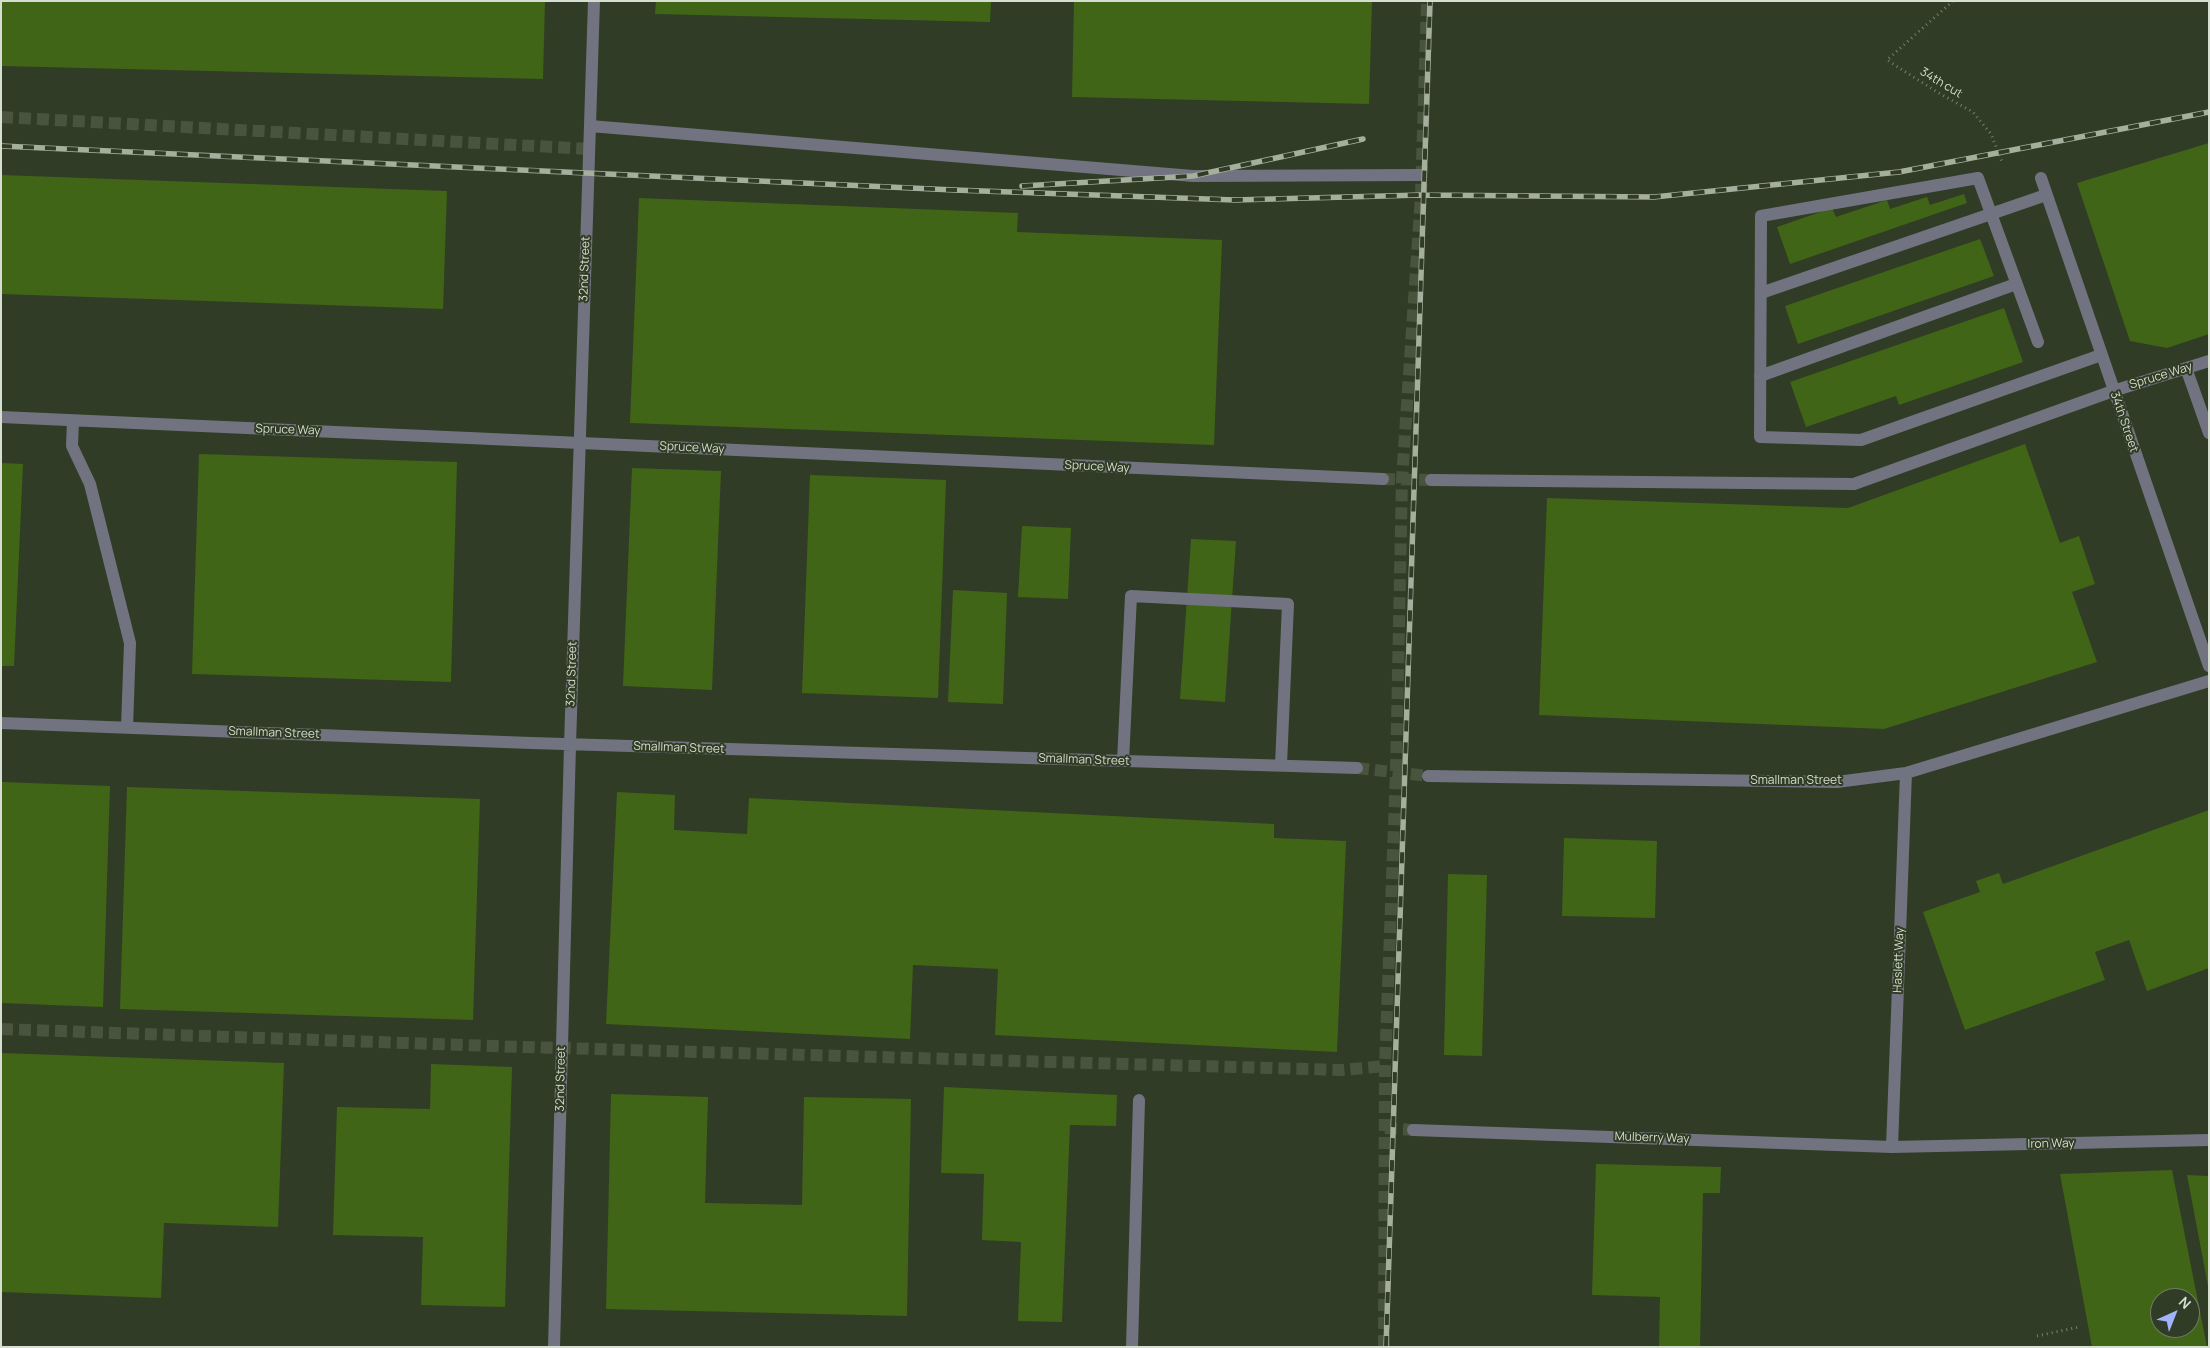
<!DOCTYPE html>
<html>
<head>
<meta charset="utf-8">
<style>
  body { margin:0 }
  #map { position:relative; width:2210px; height:1348px; overflow:hidden; background:#303c25; font-family:Manrope,sans-serif }
  canvas { display:block }
  .frame { position:absolute; inset:0; border:2px solid #d5decf; pointer-events:none }
  .north { position:absolute; left:2150px; top:1288px; width:50px; height:50px; box-sizing:border-box; background:#303c25; border:1px solid #727d69; border-radius:50%; rotate:44deg; font-size:14px; font-weight:700; line-height:20px; text-align:center; color:#d5decf }
  .north::after { content:''; display:block; margin:auto; width:18px; height:22px; background:#a0b3fd; clip-path:polygon(50% 0,100% 100%,50% 72%,0 100%) }
</style>
</head>
<body>
<div id="map">
<canvas width="2210" height="1348"></canvas>
<div class="frame"></div>
<div class="north">N</div>
</div>
<script>
const ctx = document.querySelector('canvas').getContext('2d');
ctx.lineJoin = 'round';
function fill(path, color) { ctx.fillStyle = color; ctx.fill(path, 'evenodd'); }
const toPath = rows => new Path2D(rows.map(r => 'M' + r).join(''));
function strokePath(path, color, width, dash) { ctx.strokeStyle = color; ctx.lineWidth = width; ctx.lineCap = dash ? 'butt' : 'round'; ctx.setLineDash(dash || []); ctx.stroke(path); }
function write(font, color, halo, rows, align = 'center') {
  ctx.font = font + ' Manrope,sans-serif'; ctx.lineWidth = 4; ctx.setLineDash([]); ctx.textBaseline = 'middle'; ctx.strokeStyle = halo; ctx.fillStyle = color; for (const [text, x, y, turn = 0] of rows) {
    ctx.save(); ctx.translate(x, y); ctx.rotate((+turn || 0) * Math.PI / 180); ctx.textAlign = isNaN(turn) ? turn : align; if (halo) ctx.strokeText(text, 0, 0); ctx.fillText(text, 0, 0); ctx.restore();
  }
}
fill(toPath([
  [1,1,545,1,543,79,1,66],
  [656,1,991,1,990,22,655,14],
  [1074,1,1372,1,1369,104,1072,97],
  [2209,143,2209,334,2167,348,2130,341,2077,183],
  [1,175,447,191,443,309,1,294],
  [1964,194,1967,203,1790,264,1777,227,1832,208,1836,217,1887,200,1890,209,1927,197,1930,205],
  [639,198,1018,213,1017,232,1222,240,1214,445,630,423],
  [1980,239,1994,276,1798,344,1785,306],
  [2004,308,2023,362,1899,405,1896,396,1806,427,1790,382],
  [2025,444,2060,543,2079,536,2095,584,2072,592,2097,662,1884,729,1539,715,1547,498,1848,508],
  [199,454,457,462,451,682,192,674],
  [1,463,23,464,14,666,1,666],
  [632,468,721,471,712,690,623,686],
  [810,475,946,480,938,698,802,693],
  [1022,526,1071,528,1068,599,1018,597],
  [1191,539,1236,541,1225,702,1180,699],
  [953,590,1007,593,1003,704,948,702],
  [1,782,110,786,103,1007,1,1003],
  [127,787,480,799,473,1020,120,1009],
  [617,792,675,795,674,830,747,834,749,798,1274,824,1274,838,1346,841,1337,1052,995,1035,998,969,913,965,910,1039,606,1024],
  [2209,810,2209,968,2147,991,2129,940,2095,952,2105,980,1965,1030,1923,912,1980,892,1976,881,1999,873,2003,884],
  [1564,838,1657,841,1655,918,1562,916],
  [1448,874,1487,875,1482,1056,1444,1055],
  [1,1053,284,1063,278,1227,164,1223,161,1298,1,1292],
  [431,1064,512,1067,505,1307,421,1305,423,1237,333,1235,337,1107,430,1109],
  [944,1087,1117,1095,1116,1126,1070,1125,1062,1322,1018,1321,1021,1242,982,1240,984,1174,941,1173],
  [611,1094,708,1097,705,1203,802,1205,804,1097,911,1099,907,1316,606,1309],
  [1596,1164,1721,1167,1720,1193,1703,1193,1700,1347,1659,1347,1660,1297,1592,1295],
  [2172,1170,2207,1347,2092,1347,2060,1174],
  [2160,1298,2190,1298,2190,1328,2160,1328],
  [2187,1175,2209,1176,2209,1286,2208,1286]
]), '#406517');
strokePath(toPath([
  [1,117,589,149],
  [1383,479,1431,480],
  [1357,768,1428,776],
  [1,1029,522,1047,1343,1070,1385,1066],
  [1385,1128,1413,1130],
  [1384,1347,1385,1066,1396,772,1402,479,1421,195,1427,1]
]), '#49543e', 12, [12, 6]);
strokePath(toPath([
  [1953,1,1887,60,1937,92,1973,112,1991,134,2002,162],
  [2037,1336,2079,1327]
]), '#76806d', 3, [1, 4]);
strokePath(toPath([
  [590,126,1193,176,1421,175],
  [2041,178,2209,666],
  [1761,293,2046,195],
  [2038,342,1978,178,1761,216,1760,437,1861,440,2101,355],
  [2186,368,2209,433],
  [1760,376,2016,284],
  [1,417,1383,479],
  [73,421,72,446,90,484,130,643,127,727],
  [1431,480,1854,484,2113,391,2209,361],
  [1,723,531,743,1357,768],
  [1123,761,1131,596,1288,604,1281,765],
  [1428,776,1837,782,1906,773,2209,681],
  [1413,1130,1892,1147,2209,1140],
  [1892,1147,1906,773],
  [554,1347,570,745,594,1],
  [1132,1347,1139,1100]
]), '#717480', 12);
const rail = toPath([
  [1,146,954,190,1235,200,1421,195,1654,197,1899,172,2209,112],
  [1022,186,1193,176,1363,139],
  [1386,1347,1430,1]
]);
strokePath(rail, '#a5af9d', 5.5);
strokePath(rail, '#303c25', 4, [11]);
write('12px', '#d5decf', '#303c25', [
  ["34th cut",1941,83,31],
  ["32nd Street",585,269,-88],
  ["Spruce Way",2161,376,-17],
  ["34th Street",2124,422,71],
  ["Spruce Way",288,430,2],
  ["Spruce Way",692,448,3],
  ["Spruce Way",1097,467,3],
  ["32nd Street",572,674,-88],
  ["Smallman Street",274,733,2],
  ["Smallman Street",679,748,2],
  ["Smallman Street",1084,760,2],
  ["Smallman Street",1796,781],
  ["Haslett Way",1899,960,-88],
  ["32nd Street",561,1079,-89],
  ["Mulberry Way",1652,1138,2],
  ["Iron Way",2051,1144,-1]
]);
</script>
</body>
</html>
